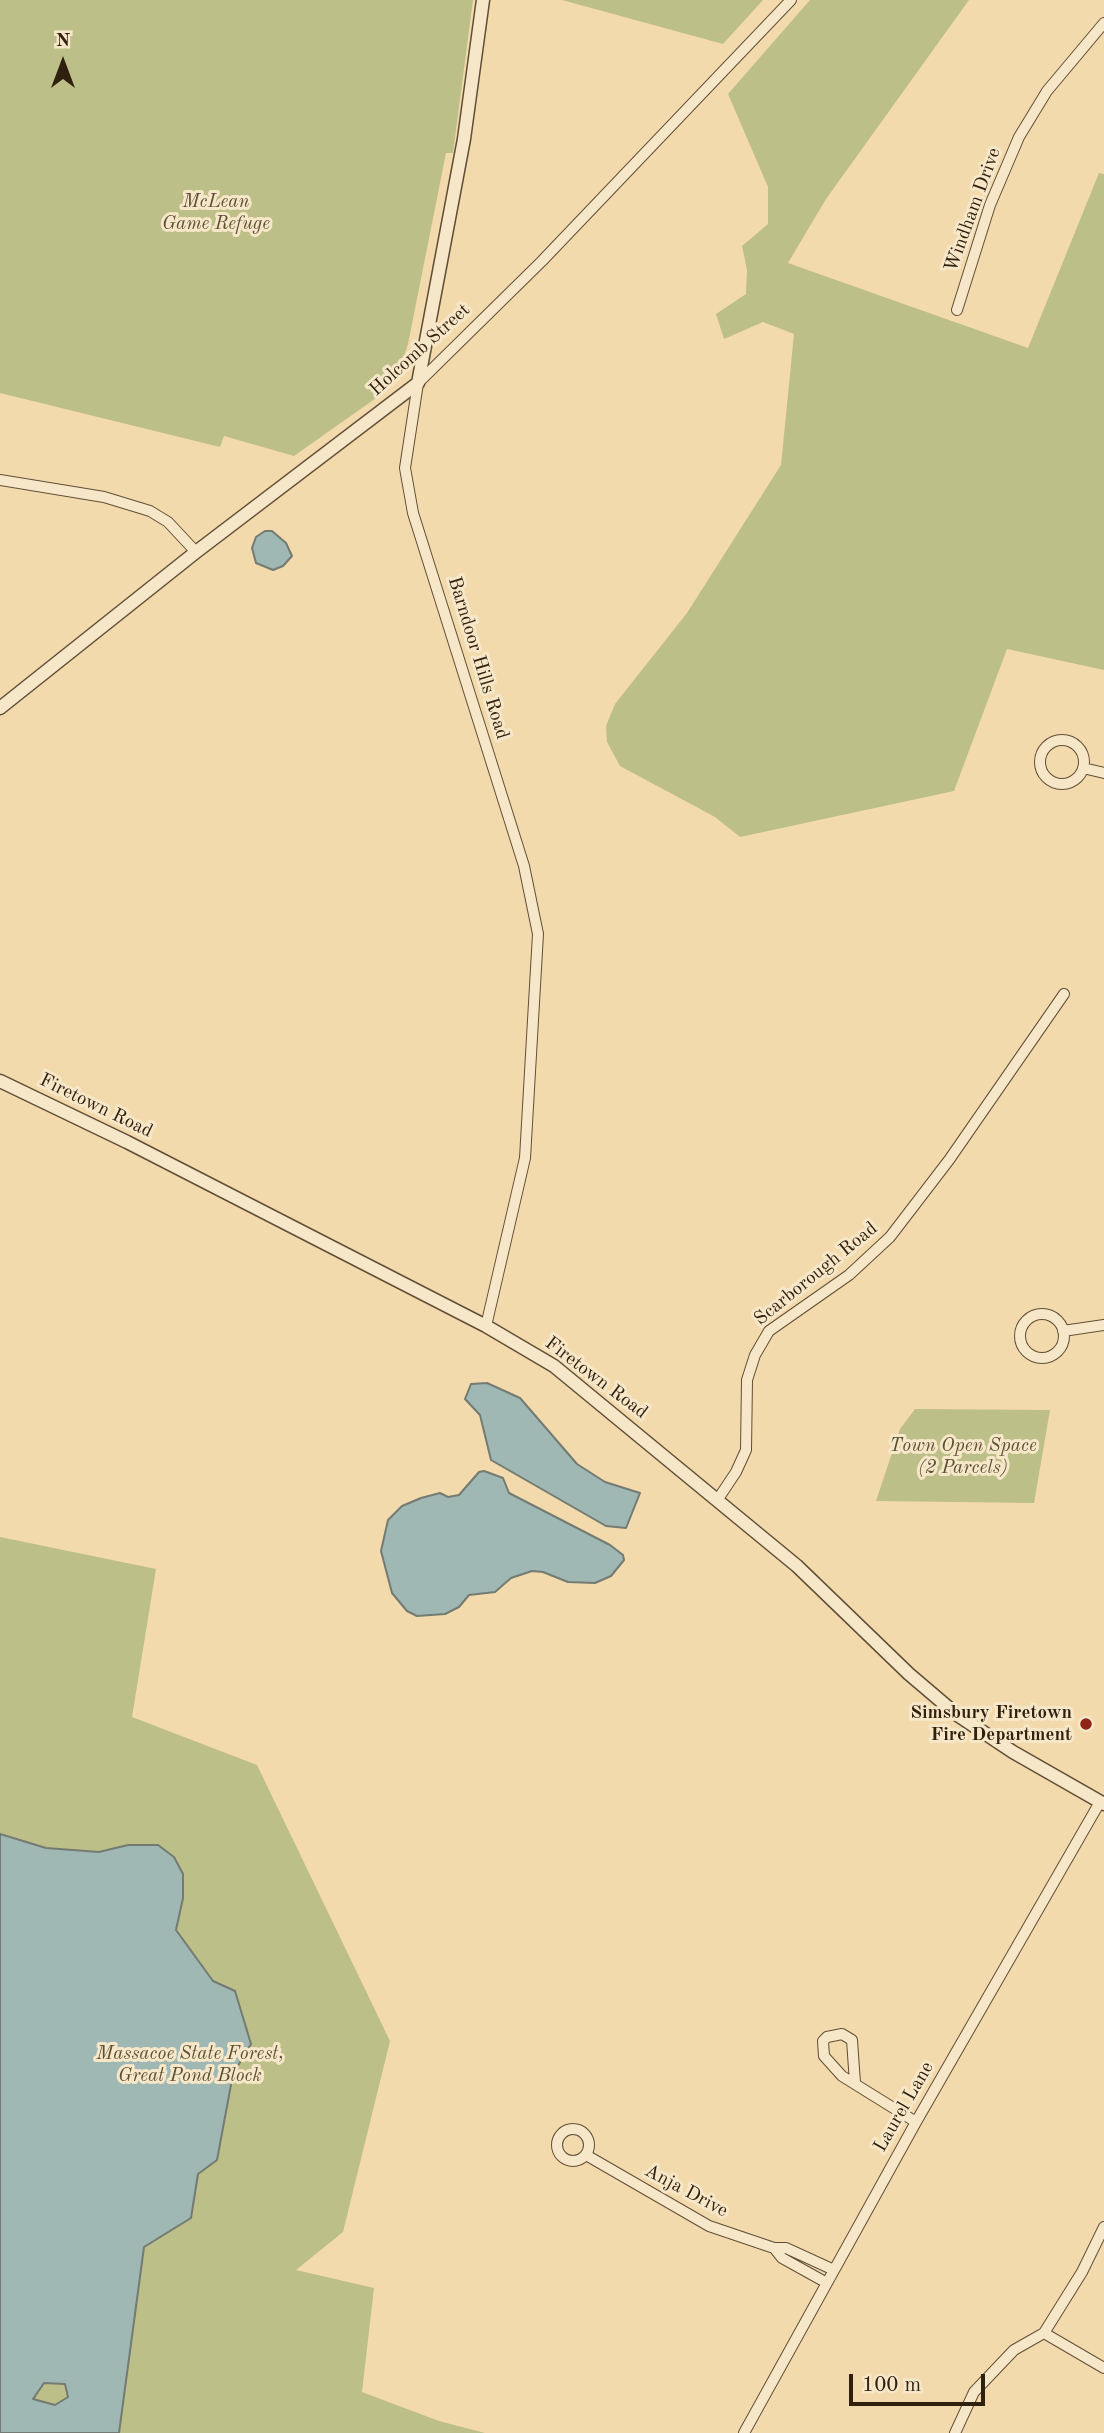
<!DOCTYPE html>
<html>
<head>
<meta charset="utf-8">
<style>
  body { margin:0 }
  #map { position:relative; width:1104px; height:2433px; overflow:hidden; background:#f3daac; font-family:"Old Standard TT",serif }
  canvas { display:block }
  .north { position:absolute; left:28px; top:28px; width:70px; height:70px; -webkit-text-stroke:5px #f7e7c9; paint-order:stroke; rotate:0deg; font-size:19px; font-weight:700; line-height:28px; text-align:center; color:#30200e }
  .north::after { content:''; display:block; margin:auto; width:24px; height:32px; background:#30200e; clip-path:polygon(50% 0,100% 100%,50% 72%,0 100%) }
  .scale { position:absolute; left:849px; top:2374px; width:136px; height:32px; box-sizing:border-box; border:4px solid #30200e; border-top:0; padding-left:9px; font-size:21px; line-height:24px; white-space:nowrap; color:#30200e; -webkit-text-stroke:5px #f7e7c9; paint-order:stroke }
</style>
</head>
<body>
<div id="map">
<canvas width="1104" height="2433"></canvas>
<div class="north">N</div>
<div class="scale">100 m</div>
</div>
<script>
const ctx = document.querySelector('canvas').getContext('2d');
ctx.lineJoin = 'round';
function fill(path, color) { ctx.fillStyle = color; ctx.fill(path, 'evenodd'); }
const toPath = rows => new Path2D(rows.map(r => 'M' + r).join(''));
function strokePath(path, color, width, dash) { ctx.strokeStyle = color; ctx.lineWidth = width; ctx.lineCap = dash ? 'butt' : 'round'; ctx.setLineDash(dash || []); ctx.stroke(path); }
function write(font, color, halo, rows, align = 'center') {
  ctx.font = font + ' "Old Standard TT",serif'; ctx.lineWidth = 6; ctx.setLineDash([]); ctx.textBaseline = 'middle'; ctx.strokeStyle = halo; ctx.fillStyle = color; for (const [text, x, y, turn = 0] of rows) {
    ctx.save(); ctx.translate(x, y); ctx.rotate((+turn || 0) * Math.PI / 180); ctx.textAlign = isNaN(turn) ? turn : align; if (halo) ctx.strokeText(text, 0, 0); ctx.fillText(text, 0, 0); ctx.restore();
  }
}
fill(toPath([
  [0,0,473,0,453,153,446,153,408,344,397,378,386,391,294,456,224,436,220,447,0,393],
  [562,0,763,0,723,44],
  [810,0,969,0,826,199,788,263,1028,348,1099,173,1104,174,1104,670,1007,649,954,791,740,837,715,817,620,766,607,742,606,726,615,704,687,613,781,465,794,334,763,322,724,339,716,314,746,294,747,270,742,246,768,224,768,187,728,94],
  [915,1409,1050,1410,1034,1503,876,1501,900,1429],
  [0,1537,156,1569,132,1717,257,1765,390,2041,343,2232,296,2270,374,2288,362,2392,439,2421,485,2433,0,2433]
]), '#bdbf88');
const water = toPath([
  [265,531,272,531,286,543,292,556,283,566,273,570,256,563,252,548,256,537,265,531],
  [487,1383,520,1398,577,1464,605,1482,640,1493,626,1528,606,1526,491,1460,480,1415,465,1399,471,1384,487,1383],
  [484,1471,503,1478,509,1493,610,1545,623,1555,624,1560,611,1576,595,1583,568,1582,543,1572,532,1571,511,1578,495,1592,469,1595,459,1607,445,1614,417,1616,407,1611,392,1593,381,1551,388,1520,402,1506,421,1498,440,1493,448,1497,459,1495,479,1472,484,1471],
  [0,1834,46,1848,99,1852,128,1845,158,1845,174,1857,183,1874,183,1898,176,1930,213,1981,235,1991,251,2044,233,2074,217,2160,198,2174,191,2218,144,2247,119,2433,0,2433,0,1834],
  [44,2383,65,2384,68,2397,55,2405,33,2399,44,2383]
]);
fill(water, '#a0b8b4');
strokePath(water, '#737b72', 2);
const minor = toPath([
  [957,310,990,205,1019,137,1047,91,1104,23],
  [0,480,104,497,150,511,168,522,196,552],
  '1040 762a22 22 0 1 1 44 0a22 22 0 1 1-44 0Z',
  [1083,768,1104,773],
  '1020 1336a22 22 0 1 1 44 0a22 22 0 1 1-44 0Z',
  [486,1326,525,1158,538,934,524,866,413,513,405,468,418,383,542,261,791,0],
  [1063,1331,1104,1325],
  [718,1499,736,1472,746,1450,747,1380,755,1355,769,1331,849,1275,890,1237,949,1160,1064,994],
  [855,2083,852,2040,842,2034,827,2037,823,2041,824,2056,842,2076,916,2122],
  '557 2145a16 16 0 1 1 32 0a16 16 0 1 1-32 0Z',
  [586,2155,709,2226,774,2248,786,2248,834,2270],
  [774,2248,782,2258,827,2283],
  [1044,2333,1104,2368],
  [744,2433,916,2122,1100,1802],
  [955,2433,974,2392,1014,2350,1044,2333,1082,2272,1104,2227]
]);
const tertiary = toPath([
  [0,708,196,552,418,383,464,139,483,0],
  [0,1081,127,1142,486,1326,554,1366,797,1566,909,1674,956,1714,1013,1752,1104,1804]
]);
strokePath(minor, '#614e36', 12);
strokePath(tertiary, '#614e36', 15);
strokePath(minor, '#f7e7c9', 10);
strokePath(tertiary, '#f7e7c9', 12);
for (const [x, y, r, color] of [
  [1086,1724,7,"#8f2418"]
]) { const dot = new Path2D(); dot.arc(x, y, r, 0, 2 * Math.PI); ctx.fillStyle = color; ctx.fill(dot); strokePath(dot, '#f7e7c9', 2.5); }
write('italic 19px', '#5a5033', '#f7e7c9', [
  ["McLean",216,202],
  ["Game Refuge",216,224],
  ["Town Open Space",963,1446],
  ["(2 Parcels)",963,1468],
  ["Massacoe State Forest,",190,2054],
  ["Great Pond Block",190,2076]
]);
write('19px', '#30200e', '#f7e7c9', [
  ["Windham Drive",973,210,-70],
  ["Holcomb Street",420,350,-42],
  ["Barndoor Hills Road",478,658,73],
  ["Firetown Road",96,1106,26],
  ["Scarborough Road",816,1274,-39],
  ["Firetown Road",596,1378,37],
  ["Laurel Lane",904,2107,-60],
  ["Anja Drive",686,2191,28]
]);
write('bold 19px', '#30200e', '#f7e7c9', [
  ["Simsbury Firetown",1072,1713],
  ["Fire Department",1072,1735]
], 'right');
</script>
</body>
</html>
